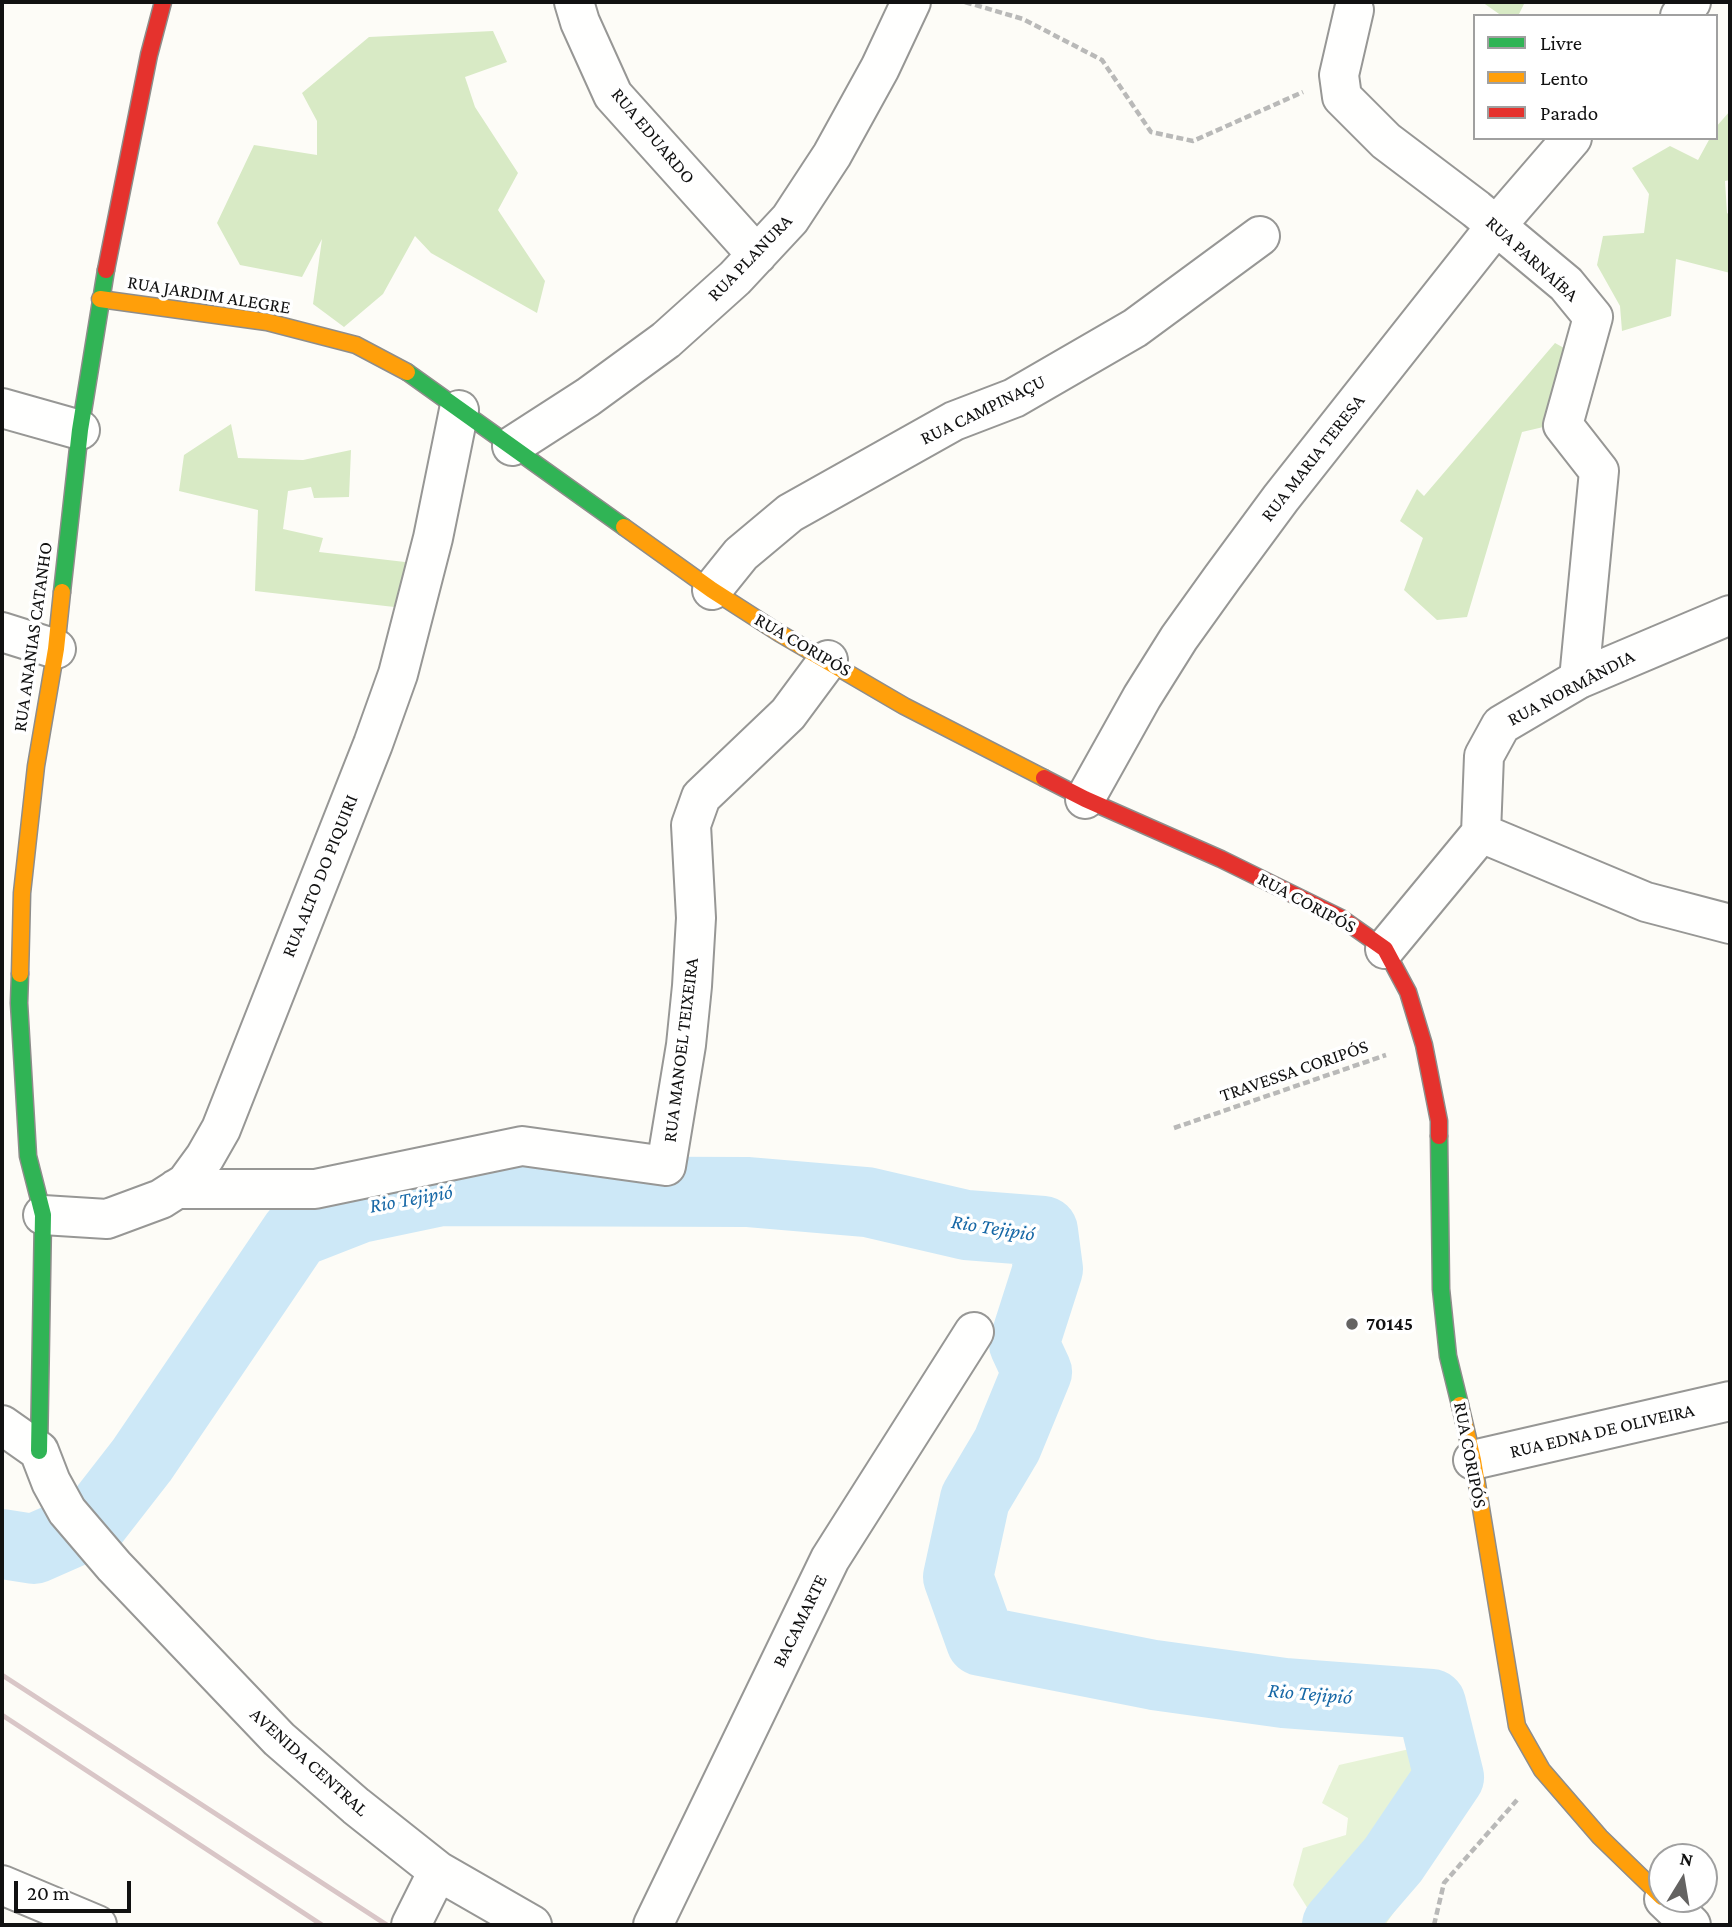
<!DOCTYPE html>
<html>
<head>
<meta charset="utf-8">
<style>
  body { margin:0 }
  #map { position:relative; width:1732px; height:1927px; overflow:hidden; background:#fdfcf7; font-family:"Crimson Pro",serif }
  canvas { display:block }
  .frame { position:absolute; inset:0; border:4px solid #111; pointer-events:none }
  .legend { position:absolute; left:1473px; top:14px; width:245px; height:126px; box-sizing:border-box; background:#fff; border:2px solid #a0a0a0; margin:0; padding:9px 12px; list-style:none; font-size:21px; color:#111 }
  .legend li { display:flex; align-items:center; gap:14px; height:35px }
  .legend b { width:35px; border:2px solid #a0a0a0 }
  .north { position:absolute; left:1648px; top:1843px; width:70px; height:70px; box-sizing:border-box; background:#fff; border:2px solid #a0a0a0; border-radius:50%; rotate:11deg; font-size:19px; font-weight:700; line-height:28px; text-align:center; color:#111 }
  .north::after { content:''; display:block; margin:auto; width:24px; height:32px; background:#646362; clip-path:polygon(50% 0,100% 100%,50% 72%,0 100%) }
  .scale { position:absolute; left:14px; top:1881px; width:117px; height:32px; box-sizing:border-box; border:4px solid #111; border-top:0; padding-left:9px; font-size:21px; line-height:24px; white-space:nowrap; color:#111; -webkit-text-stroke:5px #fff; paint-order:stroke }
</style>
</head>
<body>
<div id="map">
<canvas width="1732" height="1927"></canvas>
<div class="frame"></div>
<ul class="legend">
<li><b style="height:9px;background:#30b455"></b>Livre</li>
<li><b style="height:9px;background:#ff9f0a"></b>Lento</li>
<li><b style="height:9px;background:#e5322d"></b>Parado</li>
</ul>
<div class="north">N</div>
<div class="scale">20 m</div>
</div>
<script>
const ctx = document.querySelector('canvas').getContext('2d');
ctx.lineJoin = 'round';
function fill(path, color) { ctx.fillStyle = color; ctx.fill(path, 'evenodd'); }
const toPath = rows => new Path2D(rows.map(r => 'M' + r).join(''));
function strokePath(path, color, width, dash) { ctx.strokeStyle = color; ctx.lineWidth = width; ctx.lineCap = dash ? 'butt' : 'round'; ctx.setLineDash(dash || []); ctx.stroke(path); }
function write(font, color, halo, rows, align = 'center') {
  ctx.font = font + ' "Crimson Pro",serif'; ctx.lineWidth = 7; ctx.setLineDash([]); ctx.textBaseline = 'middle'; ctx.strokeStyle = halo; ctx.fillStyle = color; for (const [text, x, y, turn = 0] of rows) {
    ctx.save(); ctx.translate(x, y); ctx.rotate((+turn || 0) * Math.PI / 180); ctx.textAlign = isNaN(turn) ? turn : align; if (halo) ctx.strokeText(text, 0, 0); ctx.fillText(text, 0, 0); ctx.restore();
  }
}
fill(toPath([
  [1414,1748,1449,1833,1385,1925,1301,1925,1308,1909,1293,1885,1303,1848,1346,1835,1348,1818,1322,1803,1339,1765]
]), '#e7f3d7');
fill(toPath([
  [1482,2,1525,2,1518,16,1502,16],
  [493,31,507,62,465,77,475,107,518,173,498,210,545,281,537,313,431,253,415,236,383,294,344,327,313,304,322,239,302,277,240,265,217,223,254,145,317,155,317,121,302,93,369,37],
  [1730,111,1730,180,1725,181,1727,213,1730,215,1730,273,1676,259,1671,316,1622,331,1620,306,1597,265,1603,236,1644,233,1649,194,1632,168,1670,146,1698,160,1710,138,1716,138,1716,127],
  [1555,343,1573,353,1552,425,1522,432,1467,617,1437,620,1404,590,1423,538,1400,521,1417,489,1424,496],
  [231,424,238,458,303,460,351,450,349,497,314,498,311,487,288,491,283,529,323,538,319,552,405,562,403,608,255,591,258,510,179,491,184,455]
]), '#d8eac5');
fill(toPath([
  [1429,1796,1453,1799,1370,1925,1313,1925,1377,1857]
]), '#cde8f7');
strokePath(toPath([
  [2,1544,34,1549,93,1523,142,1460,296,1233,360,1208,441,1191,749,1192,867,1202,966,1225,1043,1231,1048,1269,1024,1344,1037,1372,1007,1445,975,1499,958,1577,981,1641,1154,1675,1284,1693,1431,1704,1449,1777,1393,1860,1337,1925]
]), '#cde8f7', 70);
const street = toPath([
  [574,2,580,22,613,95,757,255],
  [1354,10,1339,75,1342,97,1386,141,1476,209,1566,284,1593,317,1563,425,1599,471,1579,679],
  [1680,16,1691,2],
  [2,408,80,430],
  [512,446,588,397,666,340,735,278,790,219,832,155,880,68,911,2],
  [712,590,741,554,790,513,954,421,1014,398,1135,328,1260,236],
  [2,632,56,649],
  [1085,799,1142,697,1179,638,1222,578,1281,498,1496,226,1572,138],
  [1481,833,1646,902,1730,924],
  [1385,949,1481,833,1484,756,1501,725,1579,679,1730,615],
  [176,1189,315,1189,522,1146,666,1166,686,1045,692,986,696,918,691,825,701,797,788,714,828,660],
  [43,1215,107,1219,161,1199,186,1183,205,1157,221,1129,373,744,398,674,433,538,459,410],
  [2,1425,39,1451,51,1482,67,1511,114,1566,279,1739,356,1806,438,1871,532,1925],
  [1473,1460,1730,1401],
  [2,1885,97,1925],
  [1664,1899,1691,1925],
  [411,1925,438,1871],
  [653,1925,830,1559,974,1332]
]);
const fast = toPath([
  [407,372,624,527],
  [62,592,80,430,106,270],
  [20,974,19,1003,28,1156,43,1215,39,1451],
  [1439,1136,1441,1289,1448,1356,1460,1405]
]);
const slow = toPath([
  [100,299,267,322,356,345,407,372],
  [624,527,712,590,779,633,904,706,1044,778],
  [20,974,22,893,36,766,56,649,62,592],
  [1460,1405,1473,1460,1517,1726,1542,1770,1600,1837,1662,1897]
]);
const jam = toPath([
  [106,270,149,55,163,2],
  [1044,778,1085,799,1221,859,1341,918,1385,949,1408,992,1424,1045,1439,1121,1439,1136]
]);
strokePath(street, '#979795', 42);
strokePath(fast, '#8e8d8b', 19);
strokePath(slow, '#8e8d8b', 19);
strokePath(jam, '#8e8d8b', 19);
strokePath(toPath([
  [965,2,1023,19,1102,60,1151,132,1193,141,1303,92],
  [1174,1128,1386,1055],
  [1434,1925,1444,1883,1517,1800]
]), '#b9b9b8', 4.5, [7, 3.5]);
strokePath(street, '#fffffe', 38);
strokePath(fast, '#30b455', 16);
strokePath(slow, '#ff9f0a', 16);
strokePath(jam, '#e5322d', 16);
strokePath(toPath([
  [2,1675,387,1925],
  [2,1715,322,1925]
]), '#d9c6c7', 5);
for (const [x, y, r, color] of [
  [1352,1324,7,"#646362"]
]) { const dot = new Path2D(); dot.arc(x, y, r, 0, 2 * Math.PI); ctx.fillStyle = color; ctx.fill(dot); strokePath(dot, '#fff', 2.5); }
write('19px', '#111', '#fff', [
  ["RUA EDUARDO",653,136,50],
  ["RUA PLANURA",750,258,-46],
  ["RUA PARNAÍBA",1532,259,42],
  ["RUA JARDIM ALEGRE",209,295,9],
  ["RUA CAMPINAÇU",983,410,-26],
  ["RUA MARIA TERESA",1313,458,-52],
  ["RUA ANANIAS CATANHO",33,637,-82],
  ["RUA CORIPÓS",803,645,30],
  ["RUA NORMÂNDIA",1571,688,-28],
  ["RUA ALTO DO PIQUIRI",320,876,-68],
  ["RUA CORIPÓS",1307,903,28],
  ["RUA MANOEL TEIXEIRA",681,1050,-83],
  ["TRAVESSA CORIPÓS",1294,1071,-19],
  ["RUA EDNA DE OLIVEIRA",1602,1431,-13],
  ["RUA CORIPÓS",1470,1455,79],
  ["BACAMARTE",800,1621,-64],
  ["AVENIDA CENTRAL",309,1762,42]
]);
write('bold 19px', '#111', '#fff', [
  ["70145",1366,1324]
], 'left');
write('italic 21px', '#1768a6', '#fff', [
  ["Rio Tejipió",411,1199,-10],
  ["Rio Tejipió",993,1228,9],
  ["Rio Tejipió",1310,1694,5]
]);
</script>
</body>
</html>
